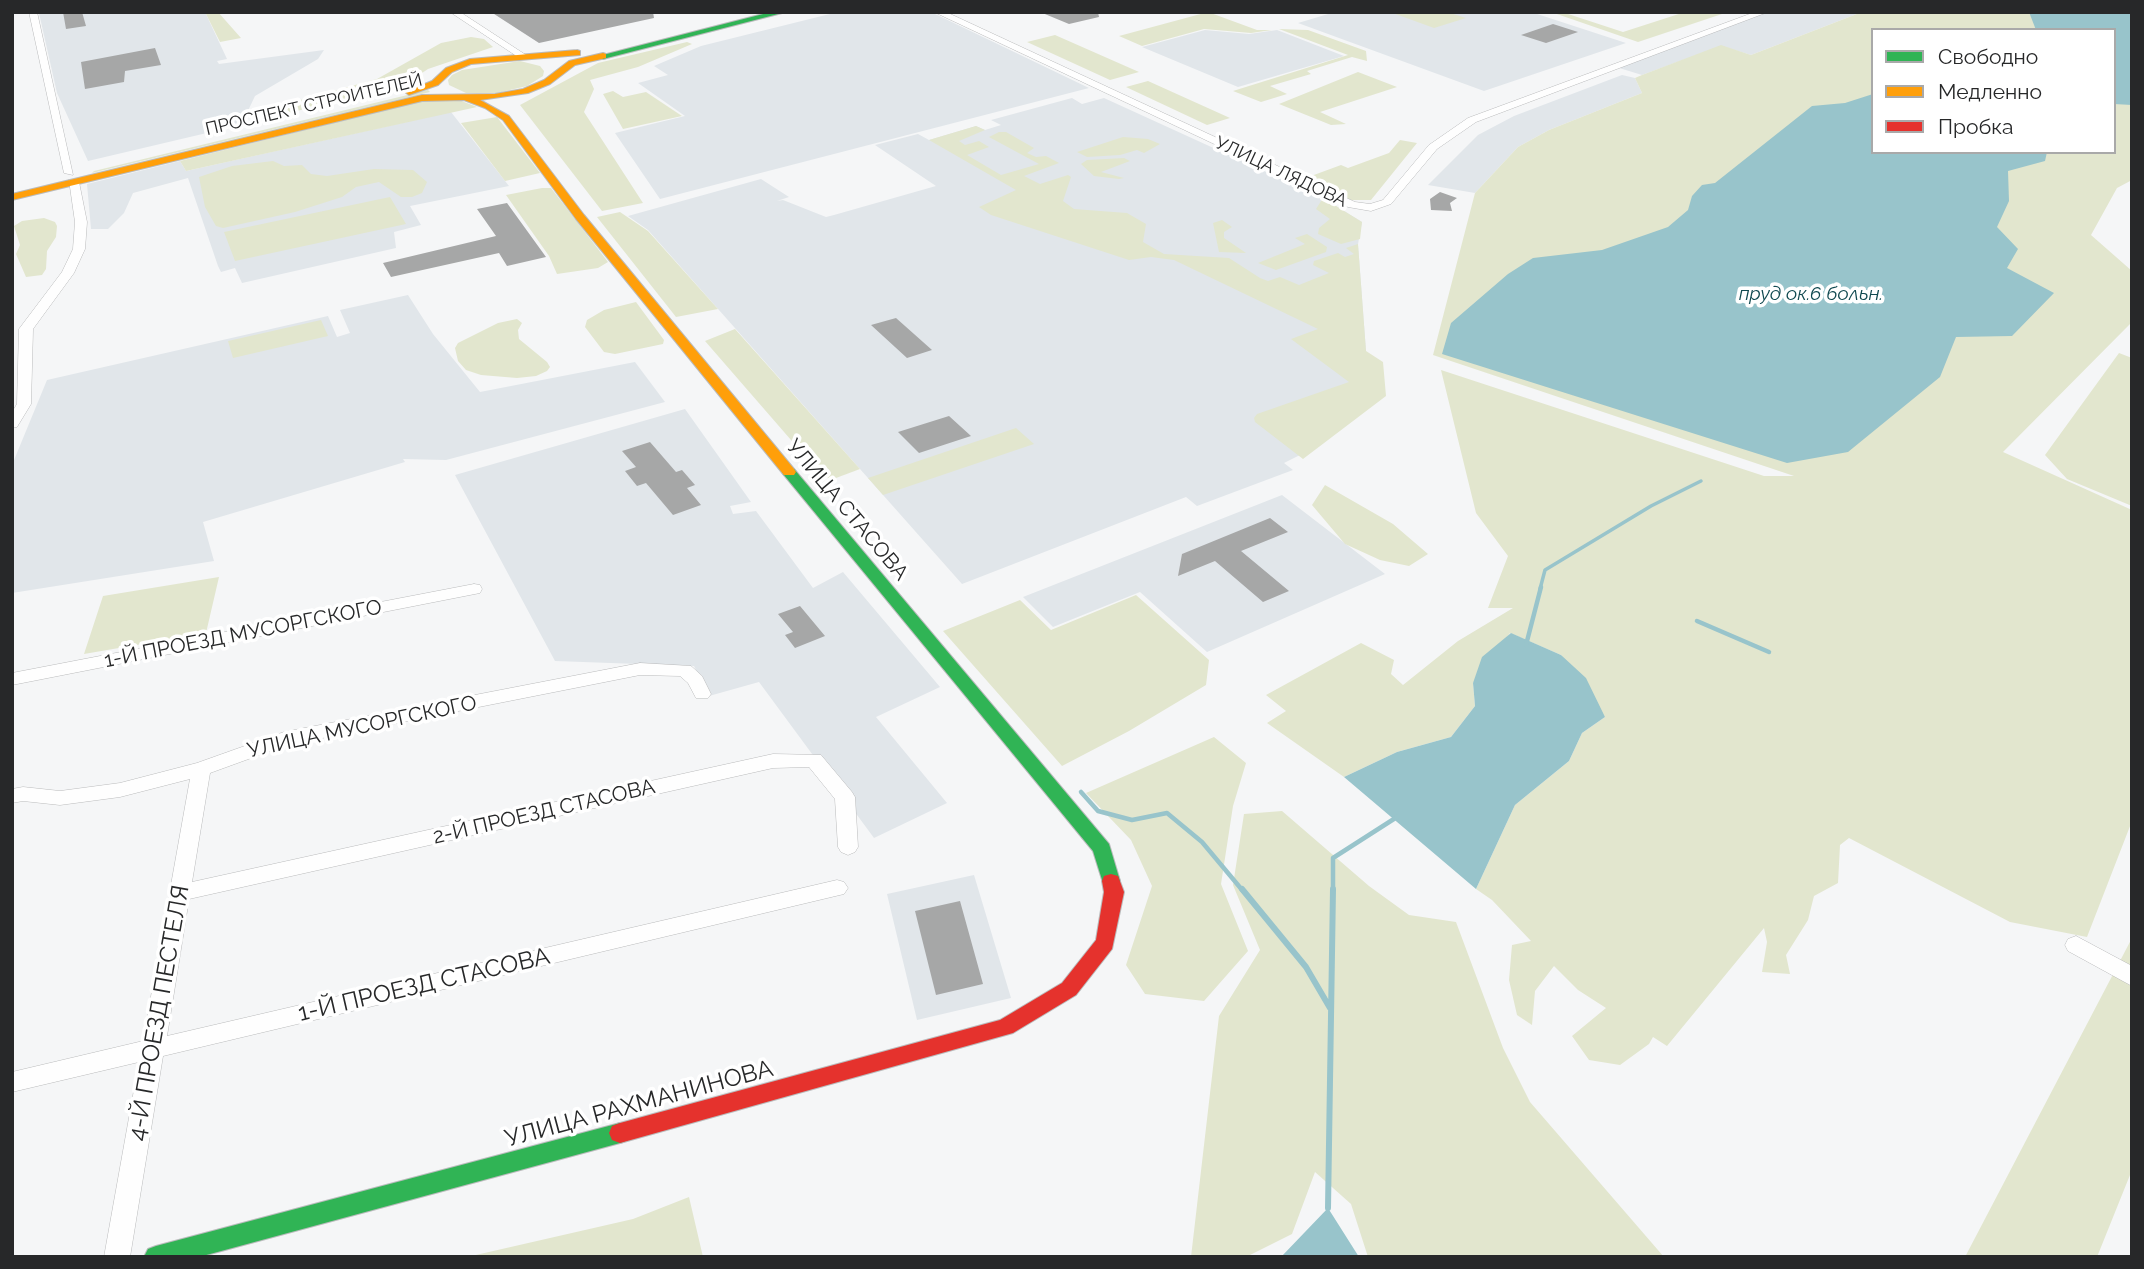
<!DOCTYPE html>
<html>
<head>
<meta charset="utf-8">
<style>
  body { margin:0 }
  #map { position:relative; width:2144px; height:1269px; overflow:hidden; background:#f5f6f7; font-family:Raleway,sans-serif }
  canvas { display:block }
  .frame { position:absolute; inset:0; border:14px solid #272829; pointer-events:none }
  .legend { position:absolute; left:1871px; top:28px; width:245px; height:126px; box-sizing:border-box; background:#fff; border:2px solid #a9a9a9; margin:0; padding:9px 12px; list-style:none; font-size:21px; color:#272829 }
  .legend li { display:flex; align-items:center; gap:14px; height:35px }
  .legend b { width:35px; border:2px solid #a9a9a9 }
</style>
</head>
<body>
<div id="map">
<canvas width="2144" height="1269"></canvas>
<div class="frame"></div>
<ul class="legend">
<li><b style="height:9px;background:#30b455"></b>Свободно</li>
<li><b style="height:9px;background:#ff9f0a"></b>Медленно</li>
<li><b style="height:9px;background:#e5322d"></b>Пробка</li>
</ul>
</div>
<script>
const ctx = document.querySelector('canvas').getContext('2d');
ctx.lineJoin = 'round';
function fill(path, color) { ctx.fillStyle = color; ctx.fill(path, 'evenodd'); }
const toPath = rows => new Path2D(rows.map(r => 'M' + r).join(''));
function strokePath(path, color, width, dash) { ctx.strokeStyle = color; ctx.lineWidth = width; ctx.lineCap = dash ? 'butt' : 'round'; ctx.setLineDash(dash || []); ctx.stroke(path); }
function write(font, color, halo, rows, align = 'center') {
  ctx.font = font + ' Raleway,sans-serif'; ctx.lineWidth = 7; ctx.setLineDash([]); ctx.textBaseline = 'middle'; ctx.strokeStyle = halo; ctx.fillStyle = color; for (const [text, x, y, turn = 0] of rows) {
    ctx.save(); ctx.translate(x, y); ctx.rotate((+turn || 0) * Math.PI / 180); ctx.textAlign = isNaN(turn) ? turn : align; if (halo) ctx.strokeText(text, 0, 0); ctx.fillText(text, 0, 0); ctx.restore();
  }
}
fill(toPath([
  [205,12,227,59,217,61,219,64,324,50,318,59,255,96,245,117,245,124,88,161,57,93,39,13],
  [838,12,931,12,1089,88,660,199,615,133,685,116,638,83,668,75,654,66,701,46],
  [1335,12,1531,12,1626,43,1484,91,1298,23],
  [1768,12,1862,12,1751,55,1721,46,1642,75,1616,67],
  [1205,30,1249,34,1277,30,1344,56,1238,87,1142,47],
  [1622,75,1635,78,1642,93,1549,130,1518,147,1475,193,1428,185,1478,135,1514,116],
  [1072,98,1082,104,1104,98,1323,198,1362,222,1358,244,1366,351,1378,393,1304,453,1284,463,1293,470,1197,506,1186,497,962,584,648,230,628,216,761,179,789,197,777,201,783,200,826,217,834,215,936,186,875,145,918,134,929,140,976,126,985,130,1001,125,991,120],
  [451,112,509,186,410,206,421,225,394,232,396,248,242,283,235,268,221,272,218,266,188,178,133,193,124,213,108,229,91,229,87,184,180,161,186,171],
  [408,295,433,334,480,392,635,362,665,402,446,460,403,459,405,462,203,522,214,561,12,593,12,465,47,380,328,316,337,337,350,333,340,310],
  [685,409,751,502,730,506,733,514,756,511,813,588,843,572,940,687,876,717,947,803,874,838,759,682,709,696,694,666,555,661,455,475],
  [1282,495,1385,574,1207,652,1140,592,1053,627,1023,597],
  [974,875,1011,998,917,1020,887,894]
]), '#e1e6ea');
fill(toPath([
  [205,12,218,12,241,38,220,42],
  [1208,12,1257,30,1272,30,1251,33,1204,29,1142,46,1119,36],
  [1390,12,1447,12,1466,18,1434,28],
  [1551,12,1562,12,1623,32,1685,12,1728,12,1638,42],
  [1862,12,2132,12,2132,180,2117,188,2091,235,2132,271,2132,322,2003,452,2132,510,2132,821,2087,937,2010,922,1849,838,1840,845,1838,883,1814,896,1808,920,1786,955,1790,974,1762,972,1767,942,1764,928,1667,1046,1653,1037,1649,1044,1620,1065,1589,1060,1572,1036,1606,1008,1578,990,1554,966,1535,991,1532,1025,1517,1015,1509,980,1512,945,1531,941,1492,900,1476,889,1515,805,1569,761,1582,733,1605,717,1561,655,1510,633,1473,683,1475,706,1451,737,1397,752,1344,777,1267,723,1286,711,1266,695,1361,643,1394,660,1391,674,1403,685,1458,641,1513,608,1488,608,1508,556,1476,513,1441,370,1764,476,1794,476,1433,355,1475,193,1518,147,1549,130,1642,93,1635,78,1642,75,1721,45,1751,55],
  [1873,30,2114,30,2114,152,1873,152],
  [1279,29,1308,30,1366,51,1367,61,1352,57,1307,71,1311,74,1270,86,1287,94,1261,102,1233,91,1348,55],
  [1055,35,1139,72,1110,80,1027,42],
  [471,37,484,39,493,47,428,69,407,83,289,113,282,105,377,79,441,43],
  [687,42,692,44,638,67,590,80,594,89,584,112,643,203,602,211,520,105,598,63],
  [520,61,540,66,544,71,543,76,527,86,497,93,466,93,449,85,448,80,452,75,462,70],
  [1358,72,1397,87,1320,112,1346,124,1331,125,1279,104],
  [1148,81,1230,118,1207,125,1126,87],
  [428,90,430,92,92,173,94,171],
  [613,91,623,97,646,92,682,116,623,129,603,94],
  [430,99,459,100,477,107,186,171,180,161],
  [497,117,540,173,505,181,461,123],
  [976,126,985,130,959,141,965,145,979,141,989,147,967,155,1001,175,1039,164,989,137,999,132,1006,132,1034,148,1027,153,1036,157,1046,156,1059,163,1024,176,1040,184,1068,175,1071,177,1063,201,1074,209,1127,213,1146,224,1143,242,1164,254,1229,258,1260,278,1268,281,1280,277,1299,285,1329,273,1313,265,1314,261,1338,253,1345,257,1354,254,1346,248,1358,244,1366,351,1383,362,1386,396,1303,459,1255,422,1254,418,1257,414,1349,382,1291,339,1318,329,1174,260,1151,257,1129,260,991,215,979,207,1016,190,929,140],
  [1123,137,1148,139,1160,144,1144,153,1137,150,1120,155,1087,157,1077,152],
  [1400,140,1417,143,1371,200,1351,200,1303,179,1341,165,1348,168,1389,153],
  [1124,158,1130,161,1101,172,1124,178,1119,179,1094,176,1081,164,1087,160],
  [273,161,284,166,302,165,311,174,327,176,374,169,413,170,427,182,422,193,412,197,401,197,379,182,356,187,342,197,295,212,223,228,216,226,205,207,199,177,232,166],
  [542,188,551,188,608,262,598,268,557,274,549,256,506,195],
  [390,197,406,224,235,261,224,232],
  [1323,198,1362,222,1360,239,1341,244,1318,234,1319,228,1330,219,1316,209],
  [620,212,648,231,718,309,676,317,597,217],
  [44,218,55,222,57,226,56,237,47,251,46,269,42,275,26,277,16,254,20,245,14,226,22,221],
  [1222,220,1232,227,1224,232,1224,238,1246,253,1219,252,1213,223],
  [1307,234,1327,247,1326,252,1276,270,1258,263,1305,244,1295,238],
  [636,302,664,340,663,344,615,354,604,352,585,327,587,320,604,310],
  [517,319,522,323,518,330,519,339,547,362,550,367,547,371,536,376,517,378,481,375,466,370,458,361,455,348,458,343,498,323],
  [321,320,328,336,233,358,228,341],
  [735,329,860,469,836,478,824,478,705,341],
  [2119,353,2132,358,2132,506,2067,479,2045,455],
  [1016,428,1034,444,883,495,868,478],
  [1325,485,1393,524,1428,554,1409,566,1380,560,1345,544,1312,505],
  [219,577,206,633,84,654,103,596],
  [1136,595,1209,660,1206,685,1129,731,1062,766,943,631,1020,600,1051,630],
  [1214,737,1246,763,1233,806,1221,884,1248,951,1204,1001,1145,994,1126,965,1152,886,1131,840,1086,793],
  [1282,811,1369,886,1409,915,1456,922,1503,1048,1530,1102,1664,1257,1368,1257,1351,1204,1315,1172,1292,1234,1246,1257,1191,1257,1219,1016,1260,950,1233,885,1244,814],
  [2132,938,2132,1170,2097,1257,1965,1257],
  [689,1197,703,1257,467,1257,633,1219]
]), '#e2e6ce');
fill(toPath([
  [2029,12,2132,12,2132,105,2114,104,2114,30,2036,30],
  [1873,94,1873,152,2047,152,2045,161,2008,171,2009,201,1997,227,2018,249,2007,268,2054,293,2012,336,1956,337,1940,377,1848,452,1787,463,1442,354,1451,323,1508,274,1533,258,1602,250,1668,227,1688,210,1692,196,1702,185,1715,183,1812,106,1845,103],
  [1511,633,1561,655,1586,678,1605,717,1582,733,1569,761,1515,805,1476,889,1344,777,1397,752,1451,737,1475,706,1473,683,1482,657],
  [1328,1208,1359,1257,1281,1257]
]), '#98c4cb');
strokePath(toPath([
  [1540,589,1545,570,1651,506,1701,481]
]), '#98c4cb', 3.5);
strokePath(toPath([
  [1697,621,1769,652],
  [1526,645,1541,587],
  [1081,792,1098,811,1132,820,1167,813,1202,842,1243,891],
  [1333,891,1333,858,1397,817]
]), '#98c4cb', 4.5);
strokePath(toPath([
  [1242,889,1306,967,1330,1008],
  [1328,1208,1333,889]
]), '#98c4cb', 6);
fill(toPath([
  [63,12,82,12,86,26,66,29],
  [491,12,653,12,654,18,539,43],
  [1040,12,1098,12,1099,17,1069,24],
  [1553,24,1578,32,1546,43,1521,35],
  [155,48,161,65,125,71,124,82,85,89,81,62],
  [1440,192,1457,198,1450,203,1452,211,1431,210,1430,199],
  [507,203,546,257,507,266,499,253,391,277,383,263,496,236,477,209],
  [896,318,932,350,907,358,871,325],
  [949,416,971,436,919,453,898,432],
  [650,442,676,472,682,470,695,485,687,488,701,505,673,515,646,483,637,486,625,471,636,467,622,451],
  [1270,518,1288,532,1241,551,1289,591,1263,602,1215,561,1178,576,1182,554],
  [800,606,825,636,795,648,785,635,793,632,778,614],
  [960,901,983,984,936,995,915,911]
]), '#a6a7a7');
const street = toPath([
  [29,12,37,12,73,175,64,173,29,12],
  [450,12,460,12,529,57,521,59,450,12],
  [934,12,946,12,1355,202,1370,204,1383,200,1429,145,1468,118,1755,12,1768,12,1476,122,1437,149,1391,204,1371,211,1348,207,934,12],
  [69,180,79,182,87,222,85,249,74,273,33,329,31,404,17,427,12,428,12,412,17,404,19,329,62,272,73,249,75,222,69,180],
  [474,584,480,585,482,589,480,593,12,685,12,673,474,584],
  [640,663,691,666,702,676,711,694,708,698,696,698,688,683,680,676,640,675,287,745,210,773,192,882,773,754,821,755,852,792,855,797,858,847,855,852,848,855,841,852,838,847,835,799,809,767,773,768,189,899,167,1036,837,880,844,882,848,888,844,894,163,1056,130,1257,104,1257,139,1062,12,1092,12,1072,143,1041,190,779,120,797,60,805,23,801,12,803,12,789,23,787,60,791,120,783,197,763,284,732,640,663],
  [2076,936,2132,966,2132,986,2068,951,2065,945,2068,939,2076,936]
]);
const fast = toPath([
  [771,12,786,12,603,59,599,56,771,12],
  [789,468,794,469,1109,844,1120,881,1118,886,1111,888,1104,886,1093,851,784,475,782,472,789,468],
  [620,1123,628,1126,631,1133,628,1140,620,1143,199,1257,144,1257,148,1249,156,1246,620,1123]
]);
const slow = toPath([
  [577,50,580,51,580,55,471,64,452,72,438,85,409,95,405,92,432,81,446,68,470,59,577,50],
  [603,53,606,54,606,58,575,65,550,84,528,93,480,100,509,116,584,215,794,469,796,472,794,475,784,475,576,219,503,120,485,108,464,100,422,101,12,200,12,194,422,95,495,94,523,89,544,80,569,61,603,53]
]);
const jam = toPath([
  [1111,874,1118,876,1124,892,1112,949,1076,995,1013,1033,620,1143,612,1140,609,1133,612,1126,620,1123,1000,1020,1062,983,1096,940,1104,892,1102,881,1104,876,1111,874]
]);
strokePath(street, '#babbbc', 1);
strokePath(fast, '#babbbc', 2);
strokePath(slow, '#babbbc', 2);
strokePath(jam, '#babbbc', 2);
fill(street, '#fefefe');
fill(fast, '#30b455');
fill(slow, '#ff9f0a');
fill(jam, '#e5322d');
write('18px', '#272829', '#fff', [
  ["ПРОСПЕКТ СТРОИТЕЛЕЙ",314,105,-13],
  ["УЛИЦА ЛЯДОВА",1281,172,25]
]);
write('italic 19px', '#104950', '#fff', [
  ["пруд ок.6 больн.",1811,294]
]);
write('21px', '#272829', '#fff', [
  ["УЛИЦА СТАСОВА",847,510,50],
  ["1-Й ПРОЕЗД МУСОРГСКОГО",243,634,-11],
  ["УЛИЦА МУСОРГСКОГО",362,727,-12],
  ["2-Й ПРОЕЗД СТАСОВА",544,812,-13]
]);
write('24px', '#272829', '#fff', [
  ["1-Й ПРОЕЗД СТАСОВА",424,985,-13],
  ["4-Й ПРОЕЗД ПЕСТЕЛЯ",159,1013,-80],
  ["УЛИЦА РАХМАНИНОВА",639,1104,-15]
]);
</script>
</body>
</html>
